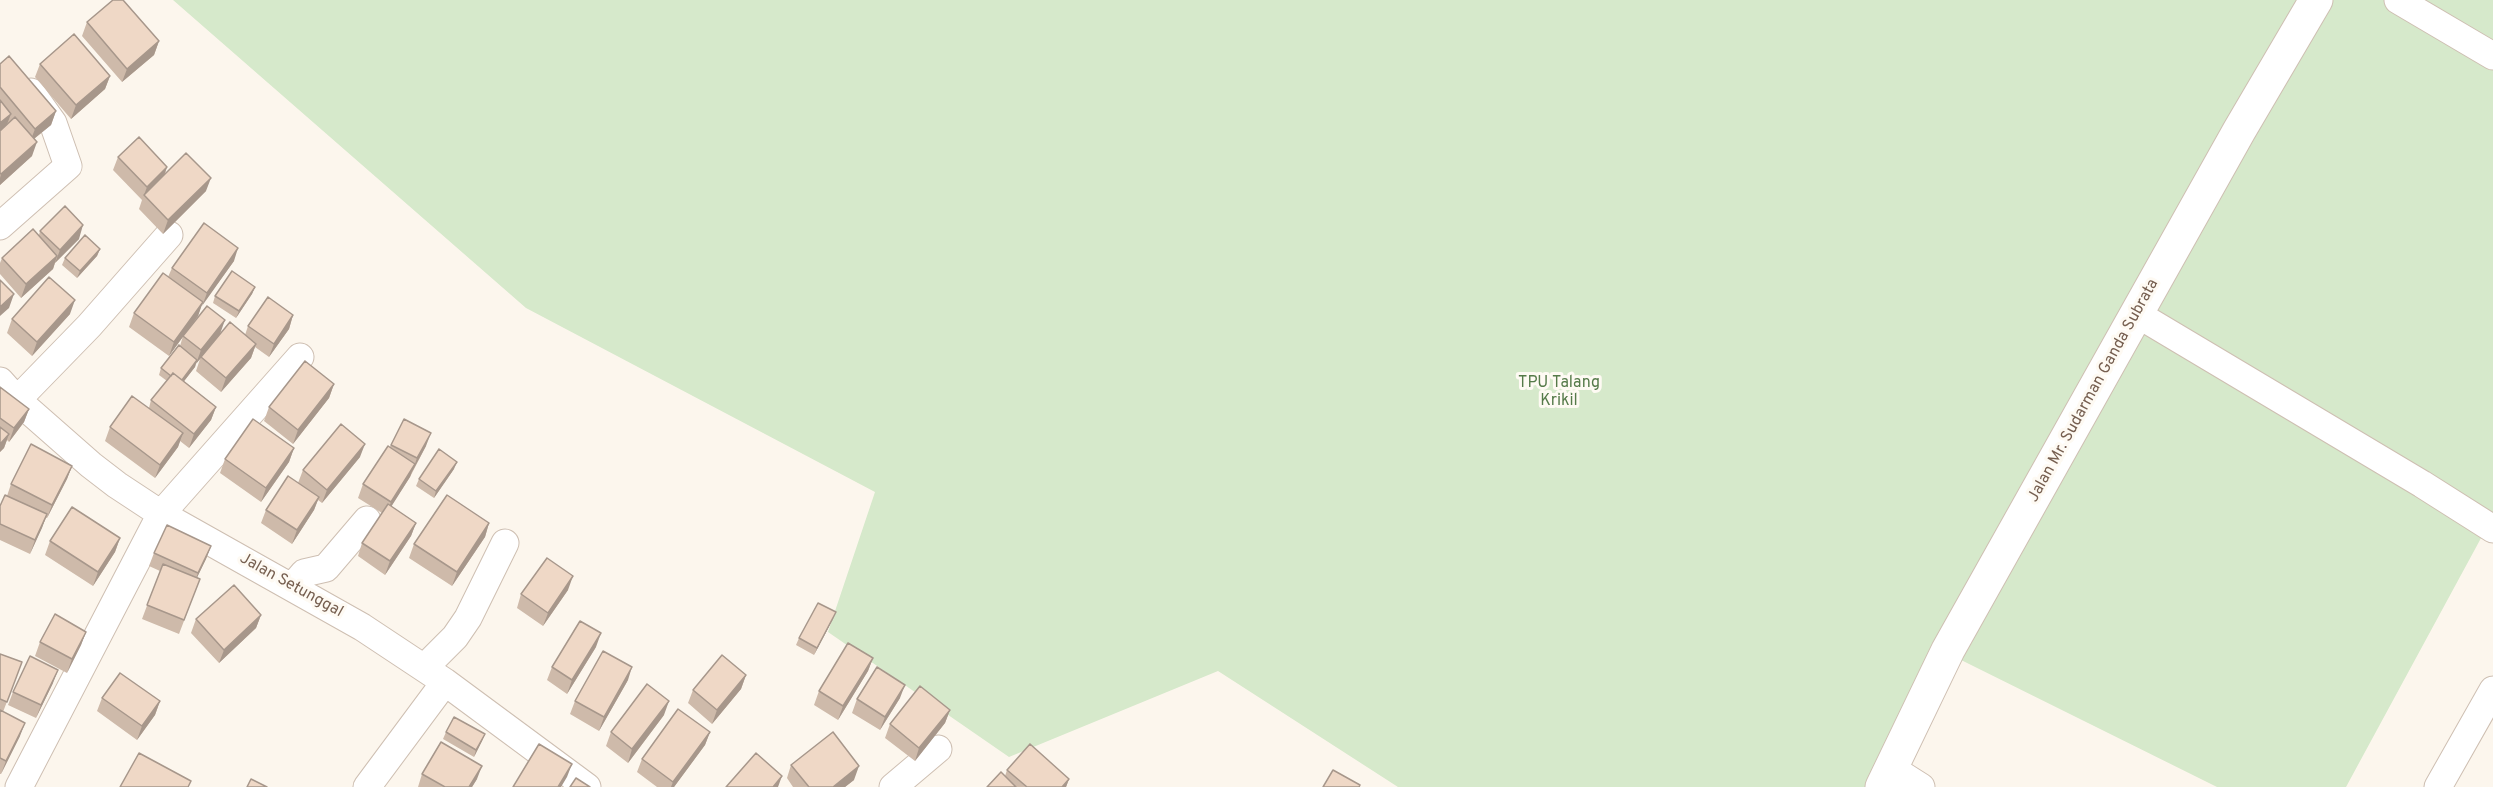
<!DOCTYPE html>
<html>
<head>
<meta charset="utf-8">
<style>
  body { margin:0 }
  canvas { display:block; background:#fcf6ed }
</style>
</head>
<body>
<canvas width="2493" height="787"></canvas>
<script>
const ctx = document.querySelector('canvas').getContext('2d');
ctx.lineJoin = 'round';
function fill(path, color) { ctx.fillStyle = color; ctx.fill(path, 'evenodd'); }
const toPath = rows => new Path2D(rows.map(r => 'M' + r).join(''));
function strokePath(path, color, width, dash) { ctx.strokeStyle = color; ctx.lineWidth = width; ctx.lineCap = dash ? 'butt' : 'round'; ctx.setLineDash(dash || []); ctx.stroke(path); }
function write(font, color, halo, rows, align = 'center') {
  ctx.font = font + ' Overpass,sans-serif'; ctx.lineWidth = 6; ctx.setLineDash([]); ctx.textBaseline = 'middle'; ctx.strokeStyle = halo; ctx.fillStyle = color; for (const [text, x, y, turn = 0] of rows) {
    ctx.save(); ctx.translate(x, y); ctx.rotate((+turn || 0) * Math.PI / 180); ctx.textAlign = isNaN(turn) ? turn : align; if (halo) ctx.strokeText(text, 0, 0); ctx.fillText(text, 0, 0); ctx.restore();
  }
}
fill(toPath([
  [173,0,2493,0,2493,516,2346,787,2217,787,1955,657,1872,787,1398,787,1218,671,1009,757,828,632,875,492,526,308]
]), '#d6e9cb');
const minor = toPath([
  [2398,0,2493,56],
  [0,226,68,166,53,123,31,92],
  [2137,314,2422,484,2493,529],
  [0,381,17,400,91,465,117,485,161,514,362,627,445,682,587,787],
  [17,400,89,326,169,235],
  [292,587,304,573,326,568,367,520],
  [424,668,455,637,468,618,505,543],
  [1891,768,1921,787],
  [19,787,161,514,300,357],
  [367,787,445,682],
  [893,787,938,749],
  [2438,787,2493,690]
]);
const tertiary = toPath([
  [1882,787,1948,650,2239,131,2316,0]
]);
strokePath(minor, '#cebfb2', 29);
strokePath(tertiary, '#cebfb2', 35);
strokePath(minor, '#fff', 27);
strokePath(tertiary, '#fff', 33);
fill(toPath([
  [87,22,159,41,154,55,122,82,82,36],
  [0,64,56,111,51,125,34,139,32,156,0,185],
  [40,64,110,76,105,89,71,119,35,77],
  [118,157,167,167,165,174,206,191,163,234,139,209,142,200,113,170],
  [40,231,79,239,55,263,53,269,21,298,0,274,0,263,2,258,39,235],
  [100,249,97,256,77,278,62,265,65,258],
  [234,261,201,306,198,316,169,356,129,327,134,313,168,277,172,268],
  [255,287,252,294,236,318,213,303,215,296],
  [70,314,32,356,7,333,12,319],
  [293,315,289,329,269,357,255,347,251,358,221,392,196,371,200,359,196,363,195,367,184,381,216,407,211,420,189,448,180,441,178,447,155,478,105,441,110,427,149,408,151,400,167,381,159,375,161,368,180,346,183,336,220,334,245,335,248,326],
  [334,384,329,398,293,444,264,421,269,407],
  [0,387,29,409,24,422,9,442,7,440,4,448,0,452],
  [391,445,426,446,410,477,391,506,416,523,411,536,385,575,358,556,362,543,382,513,358,498,363,484],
  [294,448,289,462,261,502,220,473,225,459],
  [360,457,322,503,318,500,314,510,292,544,261,523,266,510,298,483,303,470],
  [72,466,67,479,47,518,46,518,30,554,0,540,0,506,7,496,11,484],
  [454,469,434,498,416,486,419,479],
  [489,523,485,537,452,586,409,558,414,544],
  [120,538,115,552,93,586,45,555,50,541],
  [211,546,206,559,197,577,200,579,179,634,142,619,160,571,149,566,154,553],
  [568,590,543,626,517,608,521,594],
  [261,615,256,628,219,663,191,633,196,619],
  [833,619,814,655,796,645,799,638],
  [86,632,81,645,67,673,35,656,40,642],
  [596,647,567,694,547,680,552,667],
  [0,654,22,662,3,712,20,736,1,774,0,774],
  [873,658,868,671,838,720,814,705,819,691],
  [746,675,741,689,712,724,688,703,693,690],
  [628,680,599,731,570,714,575,701],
  [53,683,36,718,8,705,13,692],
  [102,698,160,701,155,715,137,740,97,711],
  [900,698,880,730,852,713,857,699],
  [950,710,945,723,915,761,885,738,890,724],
  [664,715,628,763,606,746,611,732],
  [446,732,485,734,482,741,474,757,443,739],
  [710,732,705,745,674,787,657,787,637,772,642,759],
  [791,765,854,780,845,787,793,787,787,778],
  [1007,770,1069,779,1066,787,987,787,1005,776],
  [422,774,477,779,472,787,418,787]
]), '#cebaaa');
fill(toPath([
  [159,41,154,55,122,82,127,69],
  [110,76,105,89,71,119,76,105],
  [56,111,51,125,30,142,35,129],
  [11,114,6,127,0,133,0,123],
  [37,142,32,156,0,185,0,178,1,174],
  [167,167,162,181,144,195,147,187],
  [211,178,206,191,163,234,168,220],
  [83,225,79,239,55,263,60,250],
  [238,248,234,261,202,306,207,293],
  [100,249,97,256,77,278,80,271],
  [57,256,53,269,21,298,26,284],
  [255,287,252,294,236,318,239,311],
  [14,294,9,308,0,316,0,307],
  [75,300,70,314,32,356,37,342],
  [203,302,198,316,169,356,174,342],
  [293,315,289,329,269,357,274,344],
  [225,320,220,334,196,364,201,350],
  [256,344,251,358,221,392,226,378],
  [197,360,195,367,178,389,180,382],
  [334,384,329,398,293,444,298,430],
  [216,407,211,420,189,448,194,434],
  [29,409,24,422,9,442,14,428],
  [183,433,178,447,155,478,160,465],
  [431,433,426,446,412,472,417,458],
  [9,434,4,448,0,452,0,444],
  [365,444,360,457,322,503,327,490],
  [294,448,289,462,261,502,266,488],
  [457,462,454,469,434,498,436,491],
  [415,464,410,477,386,515,391,502],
  [72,466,67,479,47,518,52,505],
  [319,497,314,510,292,544,297,530],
  [47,514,42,528,30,554,35,540],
  [416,523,411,536,385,575,390,561],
  [489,523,485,537,452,586,457,572],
  [120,538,115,552,93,586,98,572],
  [211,546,206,559,193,586,198,573],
  [573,576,568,590,543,626,548,613],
  [836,612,833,619,814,655,817,648],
  [261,615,256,628,219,663,224,650],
  [86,632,81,645,67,673,72,659],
  [601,633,596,647,567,694,572,680],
  [873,658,868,671,838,720,843,706],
  [632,667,628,680,599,731,604,717],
  [58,670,53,683,36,718,41,705],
  [746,675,741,689,712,724,717,710],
  [905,685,900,698,880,730,885,717],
  [160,701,155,715,137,740,142,726],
  [669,701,664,715,628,763,632,749],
  [950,710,945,723,915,761,919,748],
  [25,723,20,736,1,774,6,761],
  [710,732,705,745,674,787,671,787,673,782],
  [485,734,482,741,474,757,476,750],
  [572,764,567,777,561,787,558,787],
  [482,766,477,779,472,787,469,787],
  [859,766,854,780,845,787,833,787],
  [782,776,778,787,773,787],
  [1069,779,1066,787,1062,787]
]), '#a7978b');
const building = toPath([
  [113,0,123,0,159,41,127,69,87,22,113,0],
  [74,34,110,76,76,105,40,64,74,34],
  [9,56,56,111,35,129,0,87,0,64,9,56],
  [0,100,11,114,0,123,0,100],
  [15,117,37,142,1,174,0,173,0,131,15,117],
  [139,137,167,167,147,187,118,157,139,137],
  [186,153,211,178,168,220,144,195,186,153],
  [65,206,83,225,60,250,40,231,65,206],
  [204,223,238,248,207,293,172,268,204,223],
  [33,229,57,256,26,284,2,258,33,229],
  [85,235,100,249,80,271,65,258,85,235],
  [232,271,255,287,239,311,215,296,232,271],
  [163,273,203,302,174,342,134,313,163,273],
  [49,277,75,300,37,342,12,319,49,277],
  [0,280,14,294,0,307,0,280],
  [268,297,293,315,274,344,248,326,268,297],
  [207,306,225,320,201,350,183,336,207,306],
  [230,322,256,344,226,378,201,357,230,322],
  [179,345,197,360,182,380,173,373,171,376,161,368,179,345],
  [305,361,334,384,298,430,269,407,305,361],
  [173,373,216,407,194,434,151,400,173,373],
  [0,387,29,409,14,428,0,418,0,387],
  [132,396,183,433,160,465,110,427,132,396],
  [253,419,294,448,266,488,225,459,253,419],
  [404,419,431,433,417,458,391,445,404,419],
  [341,424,365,444,327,490,303,470,341,424],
  [0,427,9,434,0,444,0,427],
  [31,444,72,466,52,505,11,484,31,444],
  [388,446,415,464,391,502,363,484,388,446],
  [439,449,457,462,436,491,419,479,439,449],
  [288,476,319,497,297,530,266,510,288,476],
  [5,495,47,514,35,540,0,524,0,506,5,495],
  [447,495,489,523,457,572,414,544,447,495],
  [388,504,416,523,390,561,362,543,388,504],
  [72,507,120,538,98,572,50,541,72,507],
  [167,525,211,546,198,573,154,553,167,525],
  [547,558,573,576,548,613,521,594,547,558],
  [163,564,200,579,184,620,147,605,163,564],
  [234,585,261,615,224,650,196,619,234,585],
  [818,603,836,612,817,648,799,638,818,603],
  [55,614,86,632,72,659,40,642,55,614],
  [580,621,601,633,572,680,552,667,580,621],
  [848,643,873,658,843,706,819,691,848,643],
  [603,651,632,667,604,717,575,701,603,651],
  [0,654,22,662,7,702,0,699,0,654],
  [722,655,746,675,717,710,693,690,722,655],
  [30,656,58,670,41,705,13,692,30,656],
  [877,667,905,685,885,717,857,699,877,667],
  [120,673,160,701,142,726,102,698,120,673],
  [647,684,669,701,632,749,611,732,647,684],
  [920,686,950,710,919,748,890,724,920,686],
  [678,709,710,732,673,782,642,759,678,709],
  [0,710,25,723,6,761,0,758,0,710],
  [454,717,485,734,476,750,446,732,454,717],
  [833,732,859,766,833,787,809,787,791,765,833,732],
  [441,742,482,766,469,787,445,787,422,774,441,742],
  [539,744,572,764,558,787,513,787,539,744],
  [1030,744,1069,779,1062,787,1027,787,1007,770,1030,744],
  [139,753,191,781,188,787,120,787,139,753],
  [756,753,782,776,773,787,726,787,756,753],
  [1333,770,1360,785,1359,787,1323,787,1333,770],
  [1001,772,1016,787,987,787,1001,772],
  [576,778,590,787,570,787,576,778],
  [251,779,267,787,247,787,251,779]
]);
fill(building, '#efd8c6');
strokePath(building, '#a7978b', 1.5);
write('16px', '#557a49', '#fefaf3', [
  ["TPU Talang",1559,384],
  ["Krikil",1559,402]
]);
write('16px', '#765f50', '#fefaf3', [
  ["Jalan Mr. Sudarman Ganda Subrata",2094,391,-61],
  ["Jalan Setunggal",291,586,29]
]);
</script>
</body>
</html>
